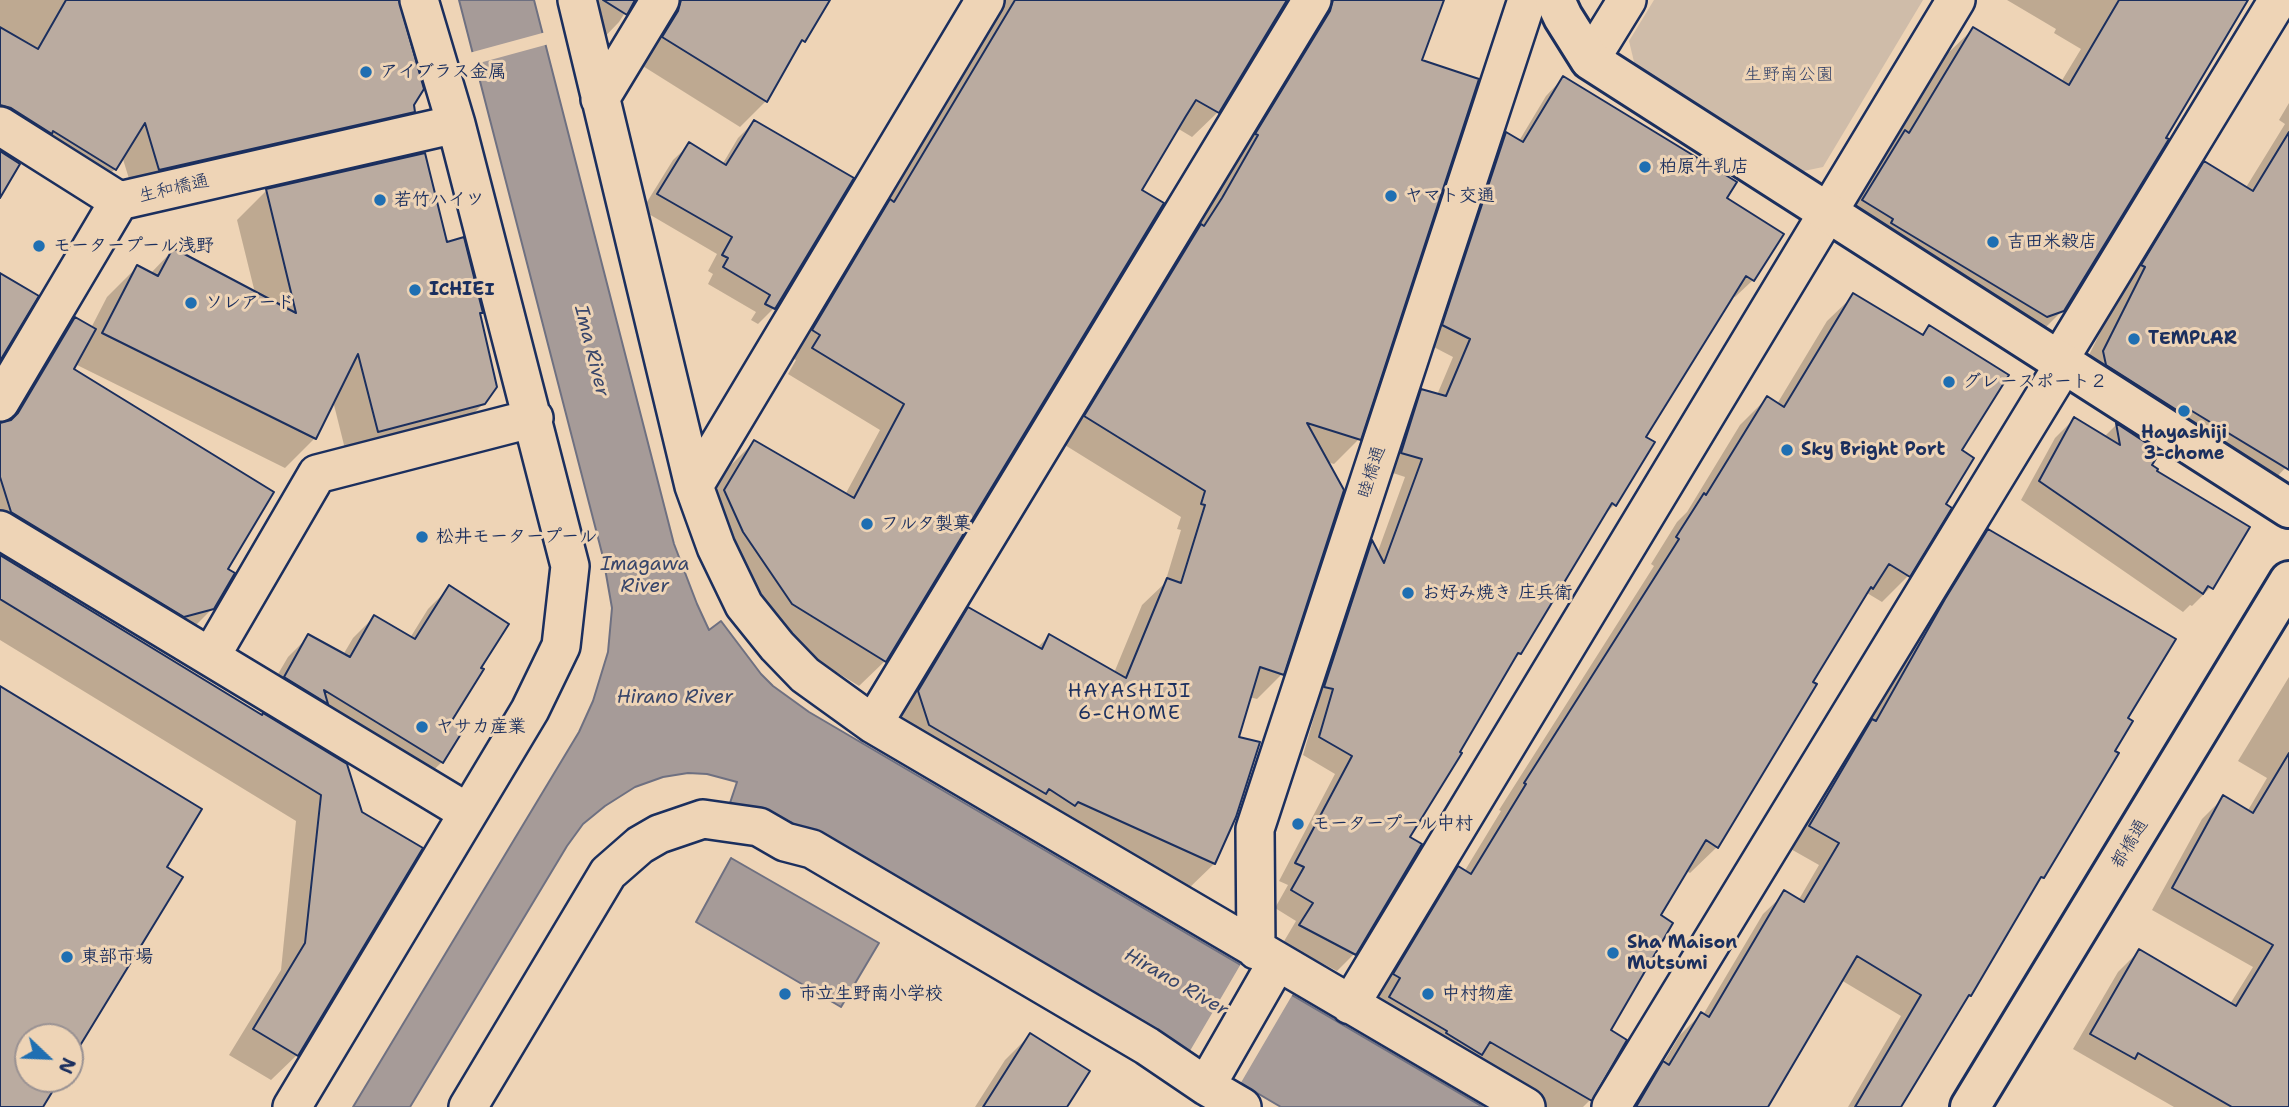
<!DOCTYPE html>
<html>
<head>
<meta charset="utf-8">
<style>
  body { margin:0 }
  #map { position:relative; width:2289px; height:1107px; overflow:hidden; background:#eed4b6; font-family:"Shantell Sans",sans-serif }
  canvas { display:block }
  .north { position:absolute; left:14px; top:1023px; width:70px; height:70px; box-sizing:border-box; background:#eed4b6; border:2px solid #9a9293; border-radius:50%; rotate:113deg; font-size:19px; font-weight:700; line-height:28px; text-align:center; color:#1b2f5e }
  .north::after { content:''; display:block; margin:auto; width:24px; height:32px; background:#1f6fb2; clip-path:polygon(50% 0,100% 100%,50% 72%,0 100%) }
</style>
</head>
<body>
<div id="map">
<canvas width="2289" height="1107"></canvas>
<div class="north">N</div>
</div>
<script>
const ctx = document.querySelector('canvas').getContext('2d');
ctx.lineJoin = 'round';
function fill(path, color) { ctx.fillStyle = color; ctx.fill(path, 'evenodd'); }
const toPath = rows => new Path2D(rows.map(r => 'M' + r).join(''));
function strokePath(path, color, width, dash) { ctx.strokeStyle = color; ctx.lineWidth = width; ctx.lineCap = dash ? 'butt' : 'round'; ctx.setLineDash(dash || []); ctx.stroke(path); }
function write(font, color, halo, rows, align = 'center') {
  ctx.font = font + ' "Shantell Sans","Klee One",sans-serif'; ctx.lineWidth = 6; ctx.setLineDash([]); ctx.textBaseline = 'middle'; ctx.strokeStyle = halo; ctx.fillStyle = color; for (const [text, x, y, turn = 0] of rows) {
    ctx.save(); ctx.translate(x, y); ctx.rotate((+turn || 0) * Math.PI / 180); ctx.textAlign = isNaN(turn) ? turn : align; if (halo) ctx.strokeText(text, 0, 0); ctx.fillText(text, 0, 0); ctx.restore();
  }
}
fill(toPath([
  [1654,0,1923,0,1823,167,1799,172,1635,66,1629,41]
]), '#cfbca9');
const water = toPath([
  [459,0,534,0,674,544,697,604,709,630,721,621,761,674,773,686,809,712,1483,1107,1281,1107,814,833,761,809,730,803,737,782,707,774,688,773,663,777,635,787,605,806,583,824,567,846,410,1107,353,1107,579,732,593,701,608,652,612,608,603,557,459,0],
  [731,858,879,943,841,1007,696,922,731,858]
]);
fill(water, '#a69b98');
strokePath(water, '#6e7081', 2);
fill(toPath([
  [546,32,549,44,472,65,469,53],
  [1242,962,1294,992,1239,1086,1187,1056]
]), '#eed4b6');
fill(toPath([
  [0,0,383,0,413,111,388,136,134,195,122,156,115,169,89,194,0,141],
  [565,0,828,0,803,40,796,48,766,101,740,127,638,63,645,7,630,5,619,22,594,48],
  [1006,0,1442,0,1420,61,1359,439,1334,464,1327,462,1282,674,1257,699,1249,697,1237,738,1234,816,1214,864,1188,889,893,718,943,635,969,609,1037,648,1049,636,1114,673,1142,605,1165,583,1181,530,1177,529,1181,517,1060,442,1298,7,1287,4,1282,5,1218,112,1192,137,1177,128,1140,191,885,661,859,686,767,629,700,517,729,467,754,442,845,495,880,430,788,374,796,360,788,356,865,227,880,212],
  [2007,0,2246,0,2063,310,2035,338,1836,228,1878,160,1893,144,1945,56,1973,29,2061,82,2081,49,2054,33,2056,29],
  [1563,78,1725,199,1753,280,1735,297,1732,295,1643,437,1614,505,1602,517,1520,653,1510,663,1407,837,1354,954,1337,971,1283,943,1296,921,1275,908,1288,885,1279,881,1335,774,1303,755,1317,707,1307,704,1355,560,1371,543,1377,554,1405,477,1384,470,1404,409,1422,391,1437,395,1453,357,1426,343,1489,151,1506,134,1519,141,1546,96],
  [2289,103,2289,464,2259,496,2077,379,2119,295,2177,191,2205,164,2245,189,2285,124,2279,120],
  [754,122,774,308,758,324,751,320,756,312,708,284,713,274,708,271,717,254,642,210,673,160,690,144,722,165,738,138],
  [267,190,445,244,481,312,479,314,484,403,453,434,348,461,333,401,315,438,285,468,75,364,72,370,226,570,213,608,187,634,0,546,0,424,3,424,50,344,75,319,91,328,107,297,137,267,150,274,173,250,255,293,237,220],
  [1854,295,1921,335,1929,327,1959,451,1943,505,1908,576,1882,602,1867,593,1811,683,1717,847,1690,873,1686,871,1658,916,1608,1031,1625,1041,1590,1100,1583,1107,1530,1107,1368,1001,1432,895,1458,869,1464,872,1501,811,1499,810,1654,566,1651,564,1677,522,1687,512,1740,425,1767,398,1777,404,1827,321],
  [2074,419,2104,437,2116,425,2158,452,2150,466,2211,587,2192,606,2190,605,2183,612,2021,500,2055,438],
  [1988,531,2173,639,1899,1107,1848,1107,1901,1016,1841,980,1766,1107,1628,1107,1642,1085,1662,1065,1680,1035,1701,1014,1703,1015,1763,914,1785,893,1798,901,1819,865,1789,848,1851,742,1863,730,1967,552],
  [0,557,360,813,420,849,297,1055,271,1080,229,1055,281,970,296,821,0,640],
  [449,588,449,722,442,762,420,783,264,698,288,657,309,636,343,655,353,638,374,617,410,638,428,609],
  [2289,677,2289,1107,2174,1107,2073,1049,2118,972,2139,951,2230,1004,2253,967,2152,910,2202,819,2223,798,2247,812,2267,778,2238,761],
  [1030,1035,1065,1107,975,1107,1005,1060]
]), '#0003');
const building = toPath([
  [66,0,399,0,424,89,414,105,415,112,159,170,145,123,116,170,53,131,52,134,11,108,0,105,0,27,38,49,66,0],
  [603,0,635,0,627,15,603,0],
  [681,0,830,0,805,42,802,40,767,102,662,37,678,11,681,0],
  [1015,0,1287,0,1219,113,1196,100,1186,116,1142,190,1164,203,886,662,792,604,743,532,724,490,754,440,854,498,904,404,812,348,820,335,812,330,890,199,894,202,1015,0],
  [1333,0,1444,0,1422,60,1479,79,1361,440,1307,423,1344,490,1284,675,1260,667,1239,737,1260,742,1236,817,1215,864,1078,802,1075,806,1049,789,1046,794,929,725,918,691,968,607,1042,649,1049,634,1126,678,1167,578,1181,583,1205,505,1201,504,1205,491,1084,416,1201,224,1204,226,1222,198,1258,135,1255,134,1330,11,1333,0],
  [2119,0,2248,0,2166,138,2169,139,2064,311,2047,317,1891,223,1893,219,1862,200,1905,130,1909,133,1973,27,2069,85,2119,0],
  [1563,76,1737,182,1727,198,1784,234,1754,281,1746,276,1646,437,1655,442,1616,506,1612,503,1521,654,1518,653,1460,752,1462,753,1410,837,1422,844,1356,955,1299,925,1313,903,1291,890,1304,867,1295,863,1352,756,1319,737,1333,689,1324,687,1372,540,1384,563,1422,459,1401,453,1421,389,1446,396,1470,339,1442,325,1506,132,1523,142,1563,76],
  [754,120,854,178,775,309,765,304,770,295,723,267,728,258,722,255,732,237,657,194,689,142,726,165,754,120],
  [2289,132,2289,470,2187,408,2183,414,2106,365,2103,351,2145,267,2141,265,2204,161,2253,191,2289,132],
  [0,151,20,164,0,198,0,151],
  [425,153,447,242,464,237,483,313,480,313,497,387,485,404,378,432,358,354,316,439,102,333,137,265,158,276,173,248,296,313,266,189,425,153],
  [0,273,39,296,0,361,0,273],
  [1853,293,1923,335,1929,325,2009,375,1962,450,1974,458,1946,504,1952,508,1910,577,1889,564,1873,589,1871,587,1813,682,1817,684,1718,848,1706,840,1661,915,1673,923,1611,1030,1627,1040,1592,1101,1490,1042,1482,1055,1446,1033,1447,1031,1389,997,1400,978,1393,974,1458,866,1471,874,1526,784,1524,783,1679,539,1676,537,1704,493,1706,495,1767,396,1784,407,1853,293],
  [75,317,96,329,74,369,274,492,228,569,235,573,214,609,184,617,11,512,0,477,0,423,11,420,18,413,75,317],
  [2074,417,2120,445,2116,423,2160,452,2152,465,2158,469,2157,471,2250,527,2213,589,2208,586,2203,594,2039,481,2074,417],
  [1988,529,2176,639,2128,718,2133,721,2115,751,2119,753,2044,878,2041,877,1971,996,1969,995,1901,1107,1855,1107,1921,995,1857,956,1768,1107,1636,1107,1663,1061,1669,1065,1701,1012,1709,1017,1784,890,1804,902,1839,843,1809,826,1872,719,1876,721,1945,599,1988,529],
  [0,555,262,715,263,713,347,764,362,812,423,848,298,1056,253,1029,305,943,321,795,0,599,0,555],
  [449,585,509,624,481,668,484,669,451,722,464,729,443,763,324,690,328,704,284,677,308,634,350,657,374,615,415,639,449,585],
  [0,686,202,809,167,867,183,877,70,1062,70,1037,28,1037,28,1079,60,1079,43,1107,0,1107,0,686],
  [2289,753,2289,1107,2232,1107,2138,1053,2135,1059,2090,1034,2139,949,2236,1006,2273,945,2172,888,2223,795,2253,813,2289,753],
  [1030,1033,1090,1071,1067,1107,983,1107,1030,1033]
]);
fill(building, '#baaba0');
strokePath(building, '#1b2f5e', 2);
const street = toPath([
  [577,0,694,486,716,547,744,605,777,646,805,675,873,724,1526,1107],
  [1590,60,1627,0],
  [600,99,660,0],
  [0,126,119,201],
  [2059,360,2278,0],
  [0,402,119,201,456,124],
  [694,486,985,0],
  [0,530,467,812],
  [211,656,317,474,534,418],
  [873,724,1312,0],
  [1256,950,1255,829,1527,0],
  [1350,1005,1956,0],
  [1206,1086,1277,962],
  [292,1107,530,710,561,646,570,566,456,124,419,0],
  [468,1107,608,873,640,845,659,834,703,819,759,827,785,842,812,849,1147,1046,1206,1086,1242,1107],
  [1611,1107,2064,364]
]);
const secondary = toPath([
  [1555,0,1563,17,1590,60,2289,508],
  [1970,1107,2289,581]
]);
strokePath(street, '#1b2f5e', 42);
strokePath(secondary, '#1b2f5e', 44);
strokePath(street, '#eed4b6', 37);
strokePath(secondary, '#eed4b6', 38);
for (const [x, y, r, color] of [
  [366,72,7,"#1f6fb2"],
  [1645,167,7,"#1f6fb2"],
  [1391,196,7,"#1f6fb2"],
  [380,200,7,"#1f6fb2"],
  [1993,242,7,"#1f6fb2"],
  [39,246,7,"#1f6fb2"],
  [415,290,7,"#1f6fb2"],
  [191,303,7,"#1f6fb2"],
  [2134,339,7,"#1f6fb2"],
  [1949,382,7,"#1f6fb2"],
  [2184,411,7,"#1f6fb2"],
  [1787,450,7,"#1f6fb2"],
  [867,524,7,"#1f6fb2"],
  [422,537,7,"#1f6fb2"],
  [1408,593,7,"#1f6fb2"],
  [422,727,7,"#1f6fb2"],
  [1298,824,7,"#1f6fb2"],
  [1613,953,7,"#1f6fb2"],
  [67,957,7,"#1f6fb2"],
  [785,994,7,"#1f6fb2"],
  [1428,994,7,"#1f6fb2"]
]) { const dot = new Path2D(); dot.arc(x, y, r, 0, 2 * Math.PI); ctx.fillStyle = color; ctx.fill(dot); strokePath(dot, '#eed4b6', 2.5); }
write('bold 18px', '#1b2f5e', '#eed4b6', [
  ["アイブラス金属",380,72],
  ["柏原牛乳店",1659,167],
  ["ヤマト交通",1405,196],
  ["若竹ハイツ",394,200],
  ["吉田米穀店",2007,242],
  ["モータープール浅野",53,246],
  ["ICHIEI",429,290],
  ["ソレアード",205,303],
  ["TEMPLAR",2148,339],
  ["グレースポート２",1963,382],
  ["Hayashiji",2184,433,"center"],
  ["3-chome",2184,454,"center"],
  ["Sky Bright Port",1801,450],
  ["フルタ製菓",881,524],
  ["松井モータープール",436,537],
  ["お好み焼き 庄兵衛",1422,593],
  ["ヤサカ産業",436,727],
  ["モータープール中村",1312,824],
  ["Sha Maison",1627,943],
  ["Mutsumi",1627,964],
  ["東部市場",81,957],
  ["市立生野南小学校",799,994],
  ["中村物産",1442,994]
], 'left');
write('18px', '#364469', '#eed4b6', [
  ["生野南公園",1789,75]
]);
write('18px', '#1b2f5e', '#eed4b6', [
  ["生和橋通",174,189,-13],
  ["睦橋通",1372,472,-72],
  ["都橋通",2130,844,-59]
]);
write('italic 19px', '#37456a', '#eed4b6', [
  ["Ima River",591,351,76],
  ["Imagawa",645,565],
  ["River",645,587],
  ["Hirano River",675,698],
  ["Hirano River",1176,983,30]
]);
ctx.letterSpacing = '2px';
write('19px', '#1b2f5e', '#eed4b6', [
  ["HAYASHIJI",1130,692],
  ["6-CHOME",1130,714]
]);
ctx.letterSpacing = '0px';
</script>
</body>
</html>
